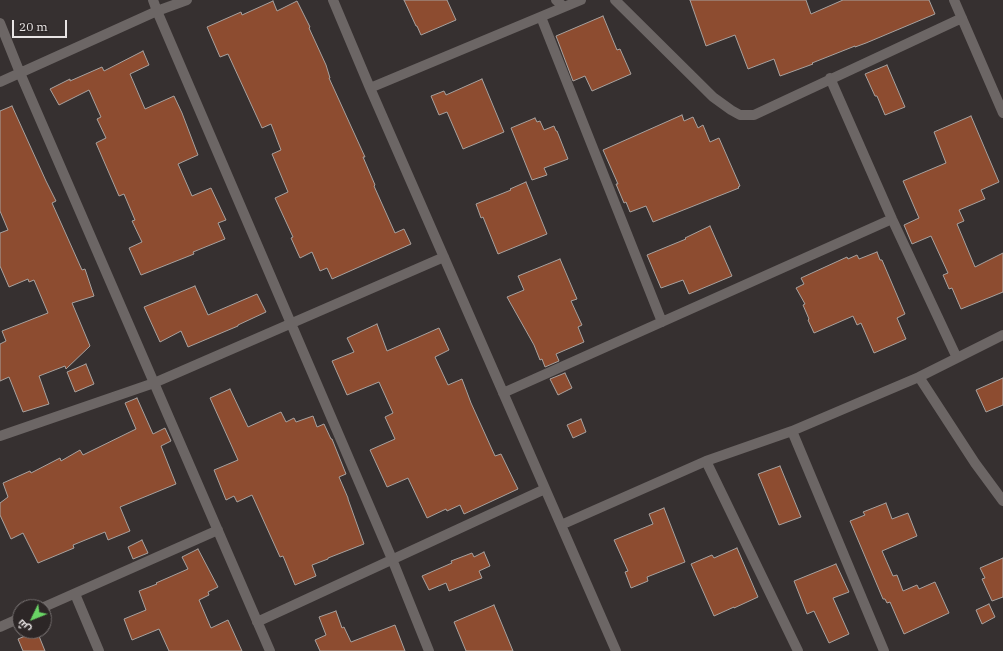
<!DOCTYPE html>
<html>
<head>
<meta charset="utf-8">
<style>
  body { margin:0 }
  #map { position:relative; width:1003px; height:651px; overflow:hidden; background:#363030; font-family:"IBM Plex Serif",Cairo,serif }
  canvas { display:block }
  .north { position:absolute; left:12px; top:599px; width:40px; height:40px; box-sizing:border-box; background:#2c2626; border:1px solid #777272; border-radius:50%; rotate:227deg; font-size:11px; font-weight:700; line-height:16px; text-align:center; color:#e8e4e4 }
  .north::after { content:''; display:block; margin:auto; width:14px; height:18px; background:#69d465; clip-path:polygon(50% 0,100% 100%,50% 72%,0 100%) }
  .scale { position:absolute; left:12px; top:20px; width:55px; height:18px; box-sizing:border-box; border:2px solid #e8e4e4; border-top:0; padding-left:5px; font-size:12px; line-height:14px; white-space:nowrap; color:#e8e4e4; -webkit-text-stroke:3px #2c2626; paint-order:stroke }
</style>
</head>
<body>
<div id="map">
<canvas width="1003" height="651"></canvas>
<div class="north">ش</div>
<div class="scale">20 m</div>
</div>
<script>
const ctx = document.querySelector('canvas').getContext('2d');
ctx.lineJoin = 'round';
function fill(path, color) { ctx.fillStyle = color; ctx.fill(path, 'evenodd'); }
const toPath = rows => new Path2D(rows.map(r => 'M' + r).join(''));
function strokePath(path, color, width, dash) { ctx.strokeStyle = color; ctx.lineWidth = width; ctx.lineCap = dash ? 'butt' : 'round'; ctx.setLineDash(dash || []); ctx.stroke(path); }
const building = toPath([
  [404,0,447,0,456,20,421,35,417,26,416,26,404,0],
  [690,0,806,0,811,14,843,0,929,0,935,14,866,43,855,47,855,46,812,63,813,64,780,76,774,59,748,69,735,35,706,46,690,0],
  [273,1,277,11,297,1,310,27,309,28,326,65,330,78,329,78,365,157,363,157,375,185,374,186,395,233,404,229,411,244,332,279,327,268,320,271,312,252,300,258,291,238,293,237,275,198,288,192,272,154,281,150,271,124,262,128,228,54,220,57,207,27,241,12,242,15,273,1],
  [603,16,617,50,620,49,631,74,592,91,585,76,573,81,556,36,603,16],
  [143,51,149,65,130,74,145,109,174,96,182,113,198,155,178,164,192,196,211,188,226,220,218,223,225,239,193,252,194,254,141,275,129,248,142,242,132,221,135,220,124,194,119,196,96,143,106,138,97,119,101,117,89,90,59,105,50,89,70,79,70,81,102,67,104,71,143,51],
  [887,65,905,107,885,115,877,96,875,96,865,74,887,65],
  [482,79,504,132,463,149,447,112,439,115,431,96,444,91,446,95,482,79],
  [12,106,46,181,56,201,52,203,82,270,85,269,94,296,72,303,90,346,66,369,65,366,39,376,49,404,23,412,9,377,0,381,0,344,6,341,2,331,48,313,34,280,29,282,28,279,9,287,0,266,0,233,8,230,0,211,0,111,12,106],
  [682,115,684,121,693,117,698,128,703,125,710,142,719,138,740,186,738,187,739,188,653,222,646,206,630,212,626,202,624,203,616,184,618,184,603,150,682,115],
  [971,116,999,182,981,190,985,199,959,210,964,221,957,224,975,267,1003,253,1003,292,961,309,952,288,949,289,943,275,948,273,931,236,912,244,904,225,919,218,903,181,946,163,934,132,971,116],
  [535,118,537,122,540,121,544,130,554,126,556,131,557,131,568,159,544,168,547,175,532,180,511,128,535,118],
  [526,182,547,234,498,254,483,217,481,218,476,204,511,190,510,189,526,182],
  [710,226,732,276,689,294,683,280,661,288,647,255,686,239,685,238,710,226],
  [877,252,880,260,882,260,905,314,897,318,906,339,874,353,861,323,857,325,853,316,814,333,808,320,809,319,803,305,805,304,796,288,804,284,801,278,847,257,848,259,857,255,859,259,877,252],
  [560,259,577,299,571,301,582,325,578,327,584,342,556,354,559,361,545,367,542,359,540,360,534,345,507,297,524,290,518,276,560,259],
  [195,286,208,315,257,294,266,312,238,325,238,326,226,331,188,347,181,331,160,342,144,307,195,286],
  [377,324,387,351,439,328,449,350,435,357,448,385,462,379,471,403,495,456,501,454,518,489,464,514,460,505,447,511,446,509,427,518,408,478,387,487,370,450,395,439,385,417,393,413,379,382,347,395,332,361,354,352,347,338,377,324],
  [86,364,94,384,75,392,67,372,86,364],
  [565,373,572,388,558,395,550,379,565,373],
  [1003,378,1003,405,986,412,976,390,1003,378],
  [230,389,248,427,281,412,286,422,294,418,296,422,313,416,317,427,324,424,331,439,332,439,346,474,339,477,348,498,348,499,364,544,328,558,328,559,312,565,316,576,295,585,283,556,280,557,252,495,237,502,234,496,226,500,214,470,238,460,210,398,230,389],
  [137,398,153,434,165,428,171,441,161,446,176,484,120,507,130,531,108,540,105,532,73,545,74,548,38,563,23,533,11,539,0,515,0,503,8,497,3,483,30,471,31,473,60,458,61,461,80,450,83,455,136,429,125,403,137,398],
  [581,419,586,432,573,438,567,425,581,419],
  [780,466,801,517,779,525,758,474,780,466],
  [886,503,892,519,908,513,917,536,882,551,893,576,897,575,903,591,917,585,919,589,935,582,949,613,904,634,890,602,887,603,885,599,883,599,850,521,865,515,863,512,886,503],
  [664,508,685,562,647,577,648,581,631,588,625,572,628,571,614,540,653,524,649,514,664,508],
  [142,540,148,553,133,559,128,547,142,540],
  [737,548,758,597,734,608,734,607,714,616,691,564,712,555,714,558,737,548],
  [198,549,218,587,208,592,209,595,199,600,211,628,228,620,242,651,169,651,159,629,132,640,124,619,146,610,139,591,157,584,156,583,188,569,182,557,198,549],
  [484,552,490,566,479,571,482,578,449,591,446,583,429,590,422,576,452,563,451,561,472,553,474,557,484,552],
  [1003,558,1003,597,992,601,982,579,985,578,980,568,1003,558],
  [836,564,849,592,833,598,849,634,829,643,814,611,807,614,794,581,836,564],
  [989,604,995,617,982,624,976,610,989,604],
  [494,605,513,651,466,651,454,622,494,605],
  [336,611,342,628,344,627,351,642,395,625,405,651,320,651,315,640,326,635,319,617,336,611],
  [37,631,45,651,23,651,18,639,37,631]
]);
fill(building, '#8d4c30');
strokePath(building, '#a8a29f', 1);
strokePath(toPath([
  [153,0,157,11,392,559,429,651],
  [333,0,370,88,616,651],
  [556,0,564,7],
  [615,0,713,97,731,110,740,115,754,115,962,18],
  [954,0,1003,113],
  [541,17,662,322],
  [0,23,20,73,270,651],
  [830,78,892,219,957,358],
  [0,82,157,11,187,0],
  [370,88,581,0],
  [919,377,975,463,1003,501],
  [503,393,892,219],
  [792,431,884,651],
  [0,436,154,383,444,257],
  [706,461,798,651],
  [561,525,706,461,792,431,919,377,1003,335],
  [75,594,99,651],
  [44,607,218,530],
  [257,622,545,489],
  [0,627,20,618]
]), '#6c6665', 10);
</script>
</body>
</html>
